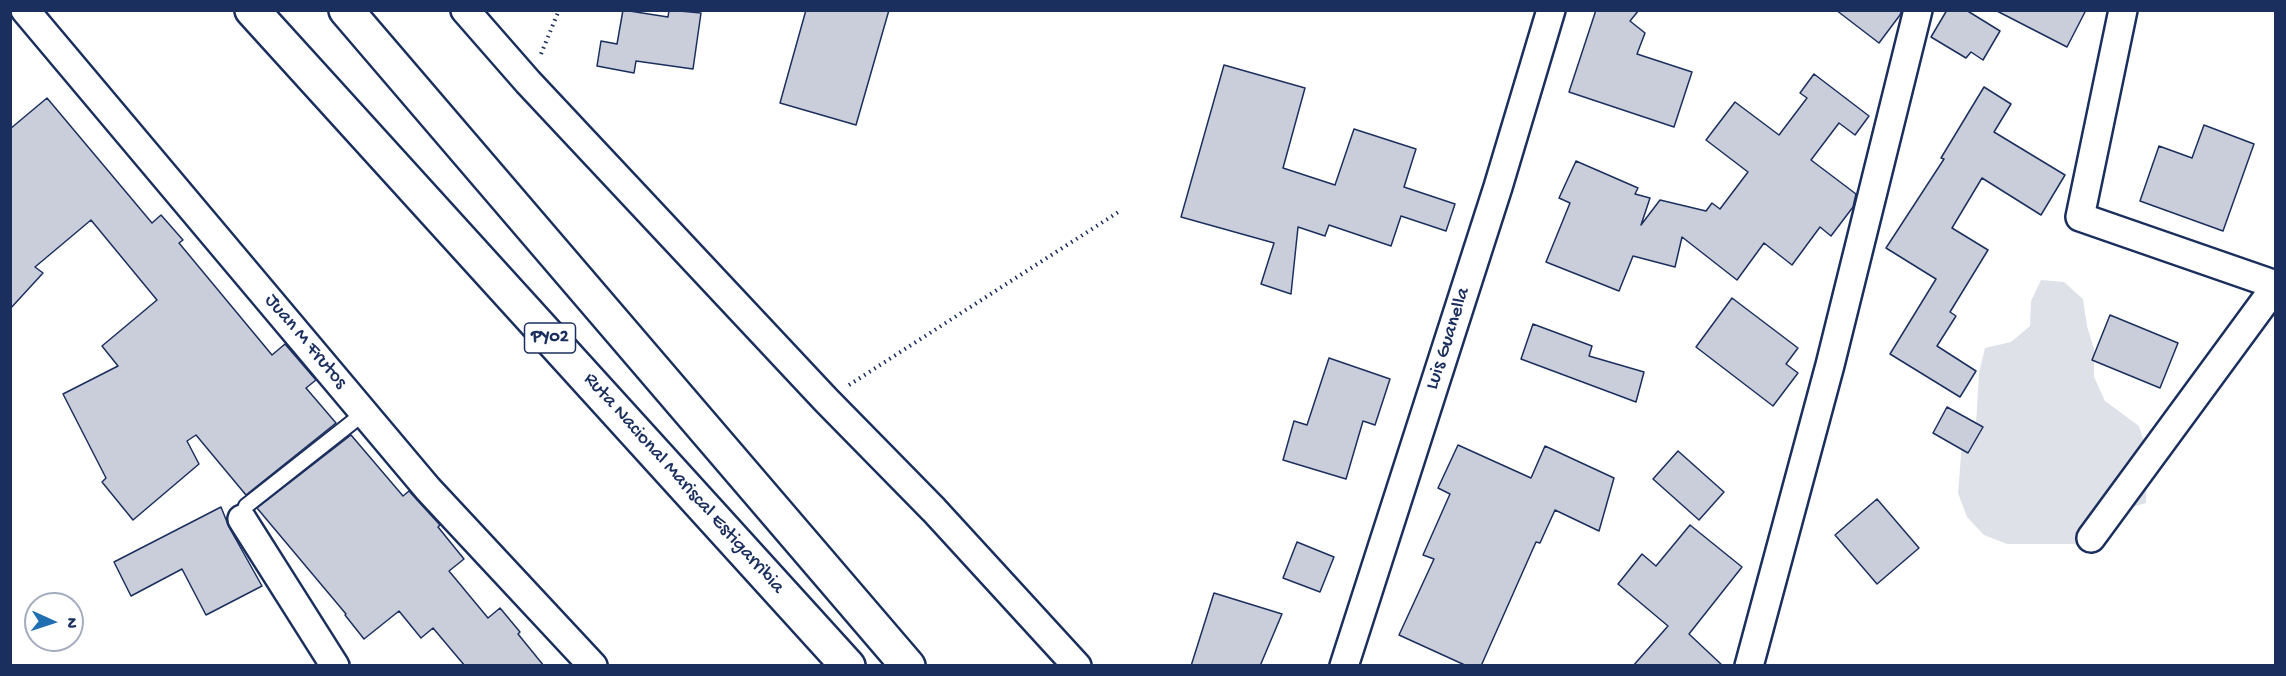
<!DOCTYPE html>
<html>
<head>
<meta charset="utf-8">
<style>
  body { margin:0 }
  #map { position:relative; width:2286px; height:676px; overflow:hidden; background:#fff; font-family:"Gochi Hand",sans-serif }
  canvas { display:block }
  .frame { position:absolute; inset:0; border:12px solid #1b2f5e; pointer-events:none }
  .north { position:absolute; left:24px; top:592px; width:60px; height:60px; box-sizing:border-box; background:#fff; border:2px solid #a4acbf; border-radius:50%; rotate:93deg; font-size:16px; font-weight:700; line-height:24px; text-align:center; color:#1b2f5e }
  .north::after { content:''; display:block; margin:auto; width:21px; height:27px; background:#1f6fb2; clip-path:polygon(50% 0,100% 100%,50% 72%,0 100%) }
</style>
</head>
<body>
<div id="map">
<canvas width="2286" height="676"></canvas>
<div class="frame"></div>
<div class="north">N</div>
</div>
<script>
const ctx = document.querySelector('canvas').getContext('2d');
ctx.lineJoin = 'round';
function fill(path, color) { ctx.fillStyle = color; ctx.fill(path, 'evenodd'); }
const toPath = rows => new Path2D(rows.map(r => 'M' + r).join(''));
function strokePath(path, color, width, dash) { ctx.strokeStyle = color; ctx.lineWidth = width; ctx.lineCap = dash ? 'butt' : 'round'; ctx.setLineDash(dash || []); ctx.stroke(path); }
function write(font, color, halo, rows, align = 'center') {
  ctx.font = font + ' "Gochi Hand",sans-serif'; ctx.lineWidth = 4.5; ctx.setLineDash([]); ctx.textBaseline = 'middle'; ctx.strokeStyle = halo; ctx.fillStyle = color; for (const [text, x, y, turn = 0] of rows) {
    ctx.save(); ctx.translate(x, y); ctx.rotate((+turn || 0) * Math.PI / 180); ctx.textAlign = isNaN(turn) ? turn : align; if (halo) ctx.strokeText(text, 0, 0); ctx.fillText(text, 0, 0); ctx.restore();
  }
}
fill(toPath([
  [2041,280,2064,282,2083,299,2087,326,2094,349,2094,377,2105,401,2139,426,2147,450,2146,503,2122,510,2084,544,2007,544,1984,535,1967,517,1958,493,1962,443,1976,424,1979,373,1985,348,2011,342,2030,326,2031,301]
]), '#dee1e7');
const building = toPath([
  [623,10,668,17,669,10,701,13,693,69,636,61,634,73,597,66,601,41,617,44,623,10],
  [806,10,889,10,856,125,780,103,806,10],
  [1596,10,1639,10,1630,21,1645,33,1637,54,1692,72,1674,127,1569,92,1596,10],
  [1836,10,1902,10,1900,15,1879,43,1836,10],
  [1947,10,1966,10,2000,31,1983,60,1971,52,1966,58,1931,37,1947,10],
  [1995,10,2086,10,2067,47,1995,10],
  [1224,65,1305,88,1283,168,1335,185,1354,129,1416,149,1404,187,1455,204,1446,231,1401,216,1391,246,1329,225,1325,236,1298,227,1291,294,1261,284,1274,243,1181,217,1224,65],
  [1814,74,1869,116,1855,135,1839,123,1811,160,1856,194,1853,207,1831,236,1820,227,1792,265,1764,243,1737,280,1682,237,1675,267,1633,256,1619,291,1546,262,1570,203,1559,198,1576,161,1638,188,1635,194,1650,198,1641,225,1660,200,1706,211,1712,203,1720,209,1748,172,1706,140,1735,102,1779,135,1807,98,1800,93,1814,74],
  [1984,87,2011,104,1994,132,2065,175,2041,215,1982,178,1952,228,1988,250,1950,312,1956,316,1937,346,1976,371,1960,397,1890,354,1936,279,1886,248,1944,159,1941,158,1984,87],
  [47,98,152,223,161,215,183,240,179,243,272,355,285,344,316,380,306,388,336,423,246,495,196,435,187,441,199,464,133,520,102,482,106,478,63,394,118,366,102,346,157,300,91,220,35,267,43,273,10,309,10,129,47,98],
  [2204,125,2254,144,2223,231,2140,201,2159,146,2192,158,2204,125],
  [1732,298,1798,348,1786,364,1798,373,1773,406,1696,347,1732,298],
  [2110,315,2178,343,2160,388,2092,360,2110,315],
  [1533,324,1592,346,1589,356,1644,372,1636,402,1521,359,1533,324],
  [1329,358,1390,379,1375,425,1363,421,1346,479,1283,460,1294,421,1307,425,1329,358],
  [1947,407,1983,427,1968,453,1933,433,1947,407],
  [351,435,403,496,409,491,440,525,438,527,464,559,449,571,488,618,500,608,520,632,518,634,544,666,465,666,433,628,421,638,399,611,364,639,345,615,346,614,257,508,351,435],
  [1458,445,1531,478,1545,446,1614,478,1599,531,1555,510,1540,543,1536,542,1481,666,1467,666,1399,635,1434,559,1423,555,1450,494,1438,488,1458,445],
  [1678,451,1724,492,1699,520,1653,479,1678,451],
  [1877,499,1919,548,1877,584,1835,535,1877,499],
  [221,507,229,527,262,586,206,615,182,569,131,596,114,562,221,507],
  [1690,525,1742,567,1689,634,1723,666,1633,666,1668,626,1618,584,1642,554,1656,566,1690,525],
  [1297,542,1334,557,1320,592,1283,578,1297,542],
  [1214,593,1282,614,1260,666,1191,666,1214,593]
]);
fill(building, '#caceda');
strokePath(building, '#1b2f5e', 1.5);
const lane = toPath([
  [242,519,246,506,364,413]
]);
const street = toPath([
  [25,10,428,489,593,666],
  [465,10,528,82,826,400,934,510,1077,666],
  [2123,10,2080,217,2276,285],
  [242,519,335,666],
  [2091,538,2276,286],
  [1344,666,1498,187,1551,10],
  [1749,666,1830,365,1918,10]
]);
const highway = toPath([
  [252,10,848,666],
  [346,10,908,666]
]);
strokePath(lane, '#1b2f5e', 18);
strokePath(street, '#1b2f5e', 32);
strokePath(highway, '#1b2f5e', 38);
strokePath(toPath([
  [541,54,559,10],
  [849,385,1120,211]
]), '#1b2f5e', 4, [1.5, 4.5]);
strokePath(lane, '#fff', 14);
strokePath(street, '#fff', 27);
strokePath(highway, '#fff', 33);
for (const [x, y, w] of [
  [550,338,51]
]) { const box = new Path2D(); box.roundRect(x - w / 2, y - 15, w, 30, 4.5); ctx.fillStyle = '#fff'; ctx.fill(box); strokePath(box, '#1b2f5e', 1.5); }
write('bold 18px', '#1b2f5e', null, [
  ["PY02",550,338]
]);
write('20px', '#1b2f5e', '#fff', [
  ["Luis Guanella",1449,339,-72],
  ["Juan M Frutos",305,342,50],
  ["Ruta Nacional Mariscal Estigarribia",683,484,48]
]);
</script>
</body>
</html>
